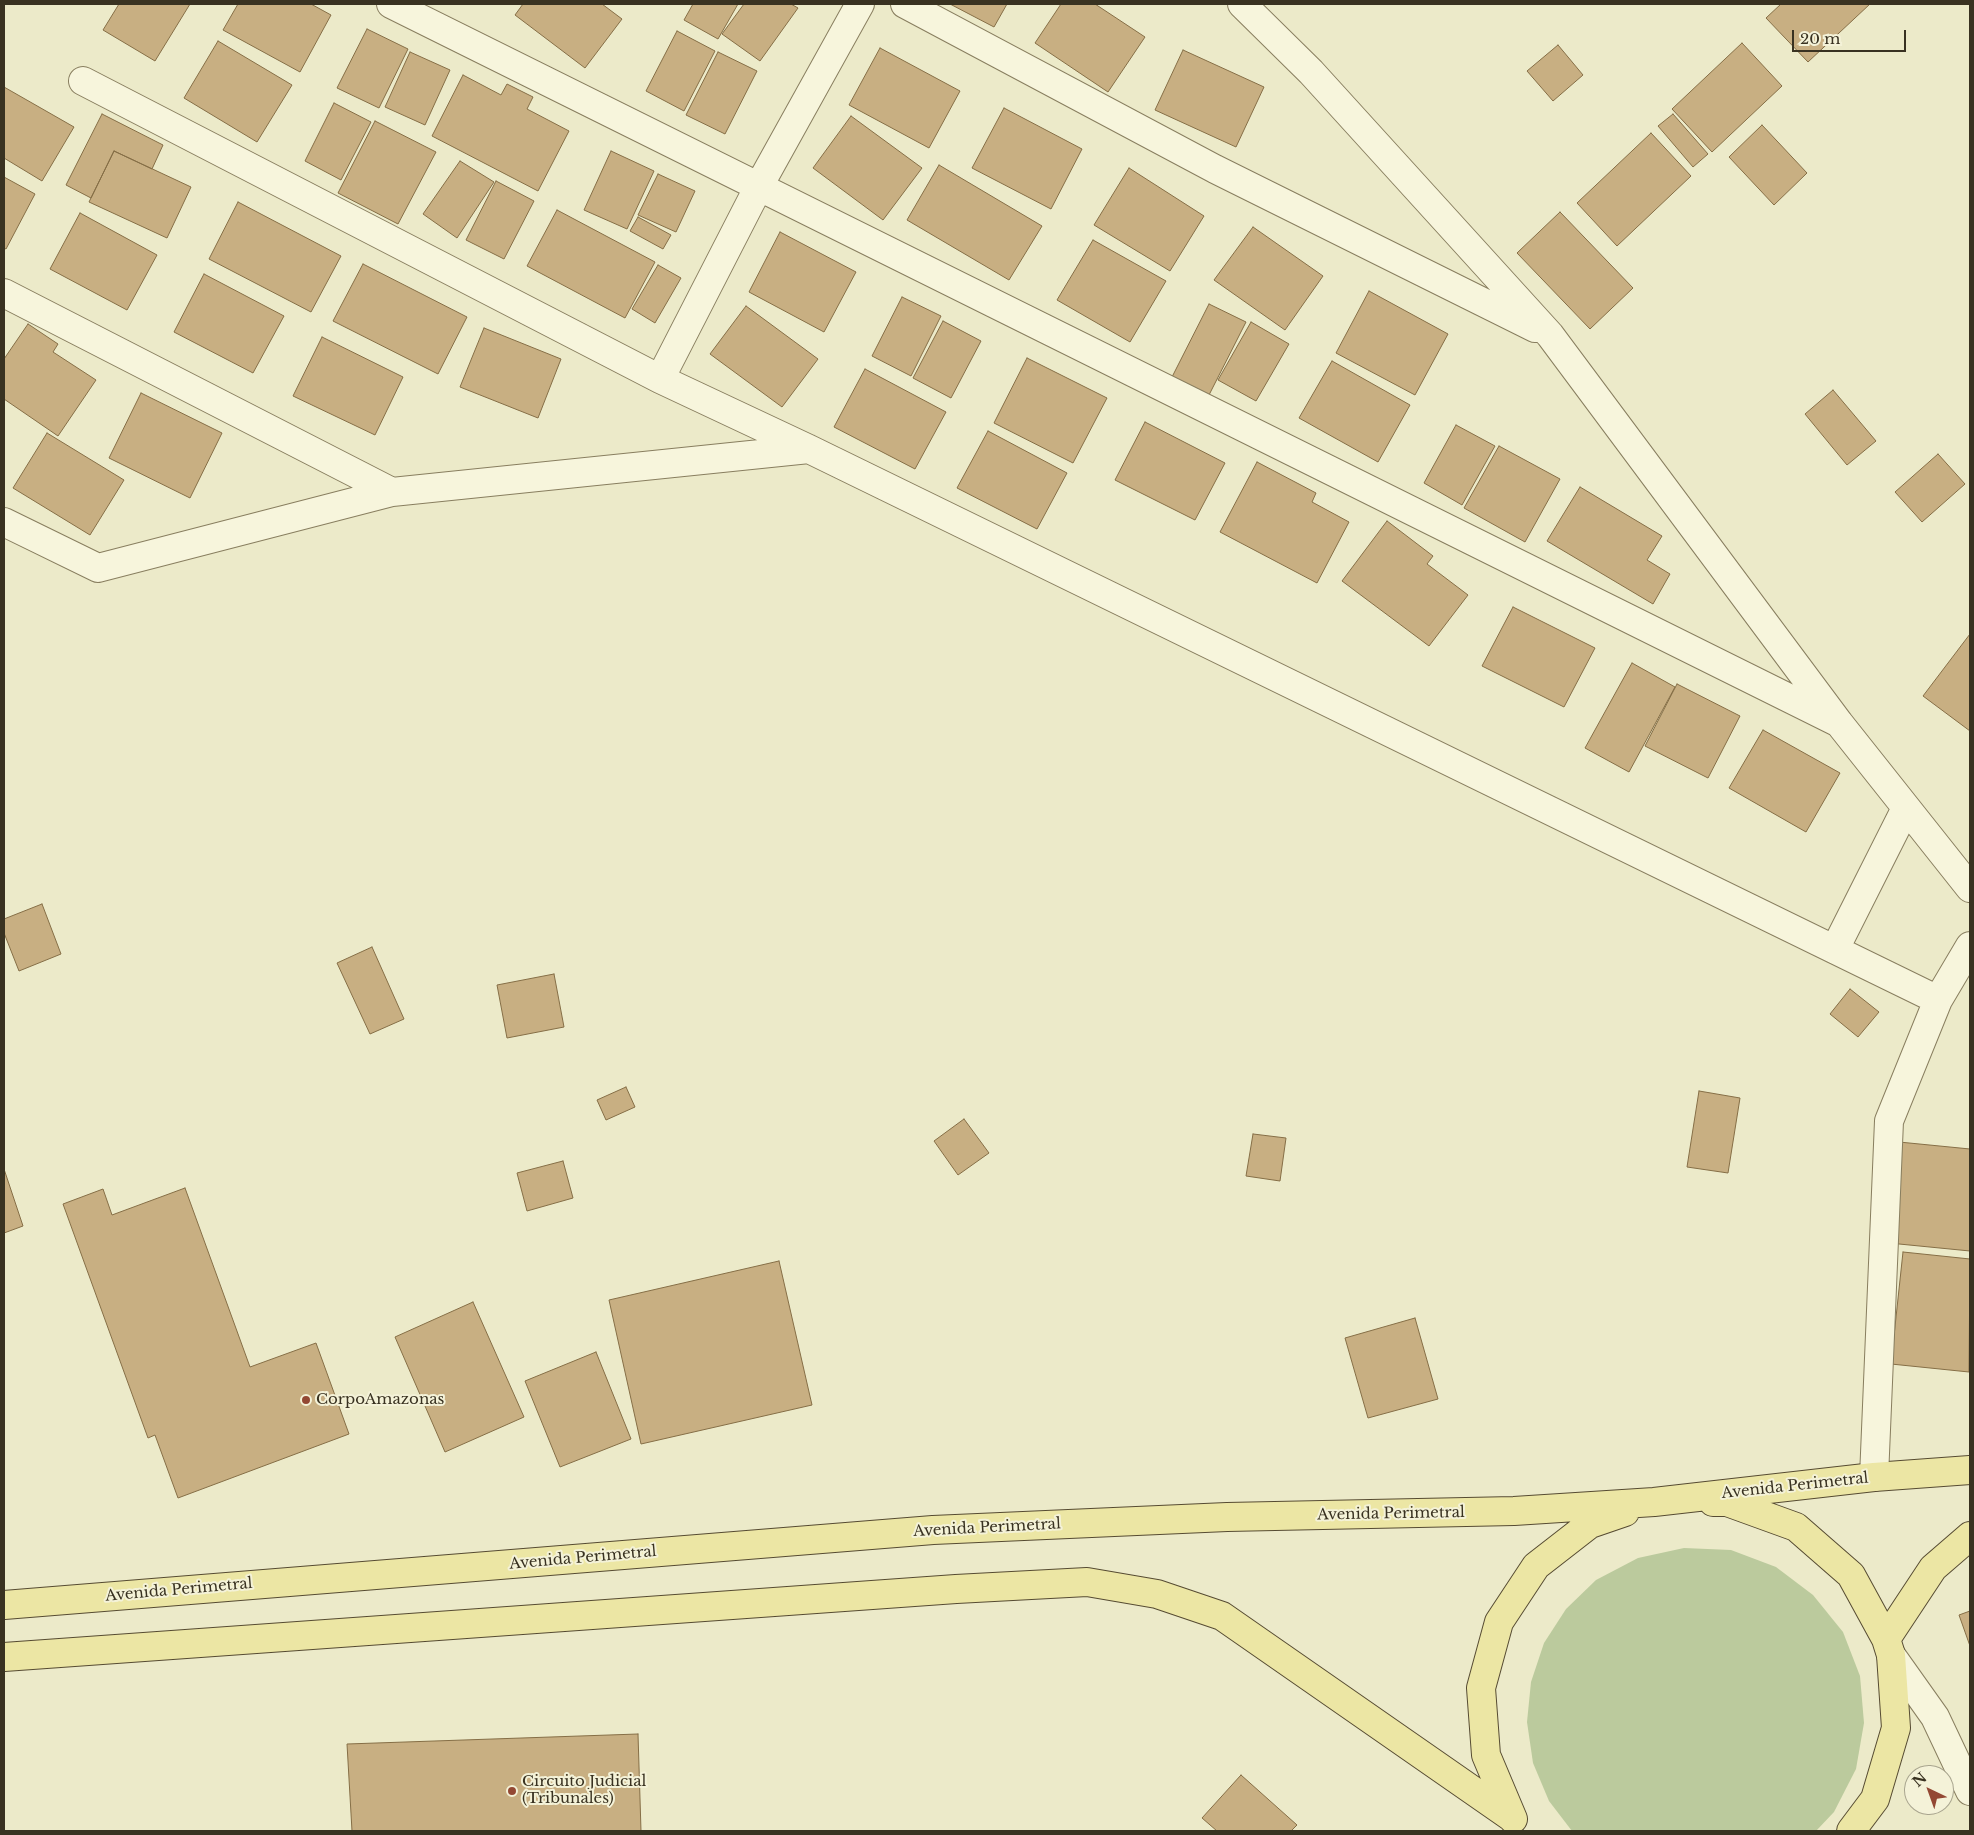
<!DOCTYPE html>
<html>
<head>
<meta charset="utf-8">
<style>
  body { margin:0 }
  #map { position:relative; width:1974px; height:1835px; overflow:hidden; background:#eceac9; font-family:"Libre Baskerville",serif }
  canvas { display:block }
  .frame { position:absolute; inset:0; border:5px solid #393221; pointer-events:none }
  .north { position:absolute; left:1904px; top:1765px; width:50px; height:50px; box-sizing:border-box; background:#f4f2d8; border:1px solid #a9a58f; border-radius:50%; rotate:318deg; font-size:14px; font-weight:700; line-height:20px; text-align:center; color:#393221 }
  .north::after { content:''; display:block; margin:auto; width:18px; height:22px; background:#934833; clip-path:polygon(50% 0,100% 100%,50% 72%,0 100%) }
  .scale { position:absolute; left:1792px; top:30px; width:114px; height:22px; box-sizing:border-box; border:2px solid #393221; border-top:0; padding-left:6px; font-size:15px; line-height:18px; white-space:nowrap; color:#393221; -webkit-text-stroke:4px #f4f2d8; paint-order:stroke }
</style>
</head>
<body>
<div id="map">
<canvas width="1974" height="1835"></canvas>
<div class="frame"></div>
<div class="north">N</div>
<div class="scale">20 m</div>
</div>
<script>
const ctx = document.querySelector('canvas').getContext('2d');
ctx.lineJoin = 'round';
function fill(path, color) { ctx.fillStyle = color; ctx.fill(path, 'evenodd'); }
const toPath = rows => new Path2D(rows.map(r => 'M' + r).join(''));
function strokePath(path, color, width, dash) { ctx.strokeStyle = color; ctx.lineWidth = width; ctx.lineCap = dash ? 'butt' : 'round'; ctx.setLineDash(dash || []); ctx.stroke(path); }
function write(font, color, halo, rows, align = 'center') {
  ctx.font = font + ' "Libre Baskerville",serif'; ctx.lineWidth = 4; ctx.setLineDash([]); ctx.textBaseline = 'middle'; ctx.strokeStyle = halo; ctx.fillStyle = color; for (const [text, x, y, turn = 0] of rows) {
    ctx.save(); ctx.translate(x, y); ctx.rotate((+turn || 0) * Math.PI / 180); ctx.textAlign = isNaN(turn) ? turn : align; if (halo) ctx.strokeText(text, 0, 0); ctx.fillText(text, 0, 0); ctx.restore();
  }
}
fill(toPath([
  [1684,1548,1731,1550,1776,1567,1813,1595,1843,1632,1860,1676,1864,1723,1856,1769,1834,1812,1816,1831,1572,1831,1549,1801,1533,1763,1527,1722,1531,1682,1544,1643,1566,1609,1596,1580,1638,1558]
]), '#bbca9d');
const building = toPath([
  [119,4,190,4,155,61,103,30,119,4],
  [238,4,311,4,331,15,300,72,223,30,238,4],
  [523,4,602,4,622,19,585,68,515,15,523,4],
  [693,4,738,4,718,39,684,20,693,4],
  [744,4,791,4,798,8,760,61,722,34,744,4],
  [950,4,1007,4,994,27,950,4],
  [1061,4,1095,4,1145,37,1108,92,1035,43,1061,4],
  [1781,4,1870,4,1808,62,1766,18,1781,4],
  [367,29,408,49,379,108,337,88,367,29],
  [677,31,715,51,684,111,646,91,677,31],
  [218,41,292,85,257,142,184,98,218,41],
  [1742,43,1782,86,1712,152,1672,109,1742,43],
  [1558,45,1583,75,1553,101,1527,71,1558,45],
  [880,48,960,91,929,148,849,105,880,48],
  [1183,50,1264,87,1236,147,1155,110,1183,50],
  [410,52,450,70,425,125,385,107,410,52],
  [718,52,757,71,725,134,686,115,718,52],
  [463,75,501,95,507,84,533,97,527,109,569,131,538,191,432,136,463,75],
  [4,87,74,127,42,181,4,158,4,87],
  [334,103,371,122,341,180,305,161,334,103],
  [1004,108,1082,149,1051,209,972,168,1004,108],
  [102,114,163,145,152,169,114,151,91,198,66,185,102,114],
  [1673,114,1708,154,1693,167,1658,126,1673,114],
  [851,116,922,168,883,220,813,168,851,116],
  [375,121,436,152,398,224,338,193,375,121],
  [1762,125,1807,173,1774,205,1729,157,1762,125],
  [1651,133,1691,176,1617,246,1577,203,1651,133],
  [114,151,191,187,167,238,89,202,114,151],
  [611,151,654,171,627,229,584,210,611,151],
  [460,161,494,182,457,238,423,214,460,161],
  [939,165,1042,226,1009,280,907,220,939,165],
  [1129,168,1204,216,1170,271,1094,225,1129,168],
  [658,174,695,191,676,232,638,215,658,174],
  [4,177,35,194,6,249,4,248,4,177],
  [496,181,534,201,504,259,466,240,496,181],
  [238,202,341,256,311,312,209,259,238,202],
  [557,210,655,262,625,318,527,266,557,210],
  [1560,212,1633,288,1590,329,1517,253,1560,212],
  [80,213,157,255,127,310,50,269,80,213],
  [638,217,671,235,663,249,630,231,638,217],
  [1253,227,1323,276,1285,330,1214,280,1253,227],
  [780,232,856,272,824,332,749,292,780,232],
  [1093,240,1166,281,1130,342,1057,300,1093,240],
  [363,264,467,317,438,374,333,321,363,264],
  [658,265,681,278,655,323,632,309,658,265],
  [204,274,284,316,253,373,174,332,204,274],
  [1369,291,1448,334,1415,395,1336,353,1369,291],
  [902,297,941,316,911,376,872,356,902,297],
  [1209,304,1246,322,1209,395,1172,377,1209,304],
  [746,306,818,359,782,407,710,354,746,306],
  [943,321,981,341,951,398,913,378,943,321],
  [1251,322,1289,344,1256,401,1218,380,1251,322],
  [28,324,58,344,53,352,96,380,58,436,4,399,4,359,28,324],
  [484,328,561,359,538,418,460,387,484,328],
  [322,337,403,377,375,435,293,396,322,337],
  [1027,358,1107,398,1073,463,994,423,1027,358],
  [1332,361,1410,405,1378,462,1299,418,1332,361],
  [865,369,946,412,915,469,834,427,865,369],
  [1833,390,1876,441,1847,465,1805,414,1833,390],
  [141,393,222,433,190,498,109,458,141,393],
  [1145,422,1225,463,1195,520,1115,480,1145,422],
  [1456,425,1495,446,1462,505,1424,483,1456,425],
  [988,431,1067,473,1037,529,957,488,988,431],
  [47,433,124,480,90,535,13,488,47,433],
  [1499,446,1560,479,1525,542,1464,508,1499,446],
  [1938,454,1965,484,1922,522,1895,492,1938,454],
  [1257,462,1316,493,1312,502,1349,522,1317,583,1220,532,1257,462],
  [1580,487,1662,536,1647,560,1670,574,1653,604,1547,541,1580,487],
  [1387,521,1433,556,1427,564,1468,595,1429,646,1342,581,1387,521],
  [1513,607,1595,648,1564,707,1482,666,1513,607],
  [1970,634,1970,731,1923,696,1970,634],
  [1632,663,1675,687,1629,772,1585,748,1632,663],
  [1677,684,1740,716,1708,778,1645,746,1677,684],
  [1763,730,1840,773,1806,832,1729,788,1763,730],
  [42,904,61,954,19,971,4,933,4,919,42,904],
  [372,947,404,1019,370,1034,337,963,372,947],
  [554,974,564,1027,507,1038,497,985,554,974],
  [1850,989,1879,1012,1858,1037,1830,1014,1850,989],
  [626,1087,635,1107,606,1120,597,1100,626,1087],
  [1699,1091,1740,1098,1728,1173,1687,1167,1699,1091],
  [964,1119,989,1153,958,1175,934,1141,964,1119],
  [1253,1134,1286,1138,1280,1181,1246,1176,1253,1134],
  [1899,1142,1970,1149,1970,1251,1889,1243,1899,1142],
  [563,1161,573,1198,527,1211,517,1173,563,1161],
  [4,1169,23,1226,4,1233,4,1169],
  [185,1188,250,1367,316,1343,349,1434,178,1498,155,1435,148,1438,63,1204,103,1189,112,1215,185,1188],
  [1903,1252,1970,1259,1969,1372,1891,1364,1903,1252],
  [779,1261,812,1405,641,1444,609,1300,779,1261],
  [473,1302,524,1417,445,1452,395,1337,473,1302],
  [1415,1318,1438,1399,1368,1418,1345,1338,1415,1318],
  [596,1352,631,1439,560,1467,525,1381,596,1352],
  [1970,1611,1970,1646,1959,1615,1970,1611],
  [638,1734,641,1831,352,1831,347,1744,638,1734],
  [1241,1775,1297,1825,1291,1831,1217,1831,1202,1818,1241,1775]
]);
fill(building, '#c8af82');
strokePath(building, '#856e46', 1);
const minor = toPath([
  [391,4,1839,723],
  [905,4,1215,169,1535,328],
  [1242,4,1311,72,1550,335,1839,723,1970,888],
  [83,81,660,379,809,449,1938,1000],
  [4,293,392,492],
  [660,379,759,186,860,4],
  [4,522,98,568,392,492,809,449],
  [1835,949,1906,808],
  [1874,1477,1889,1121,1938,1000,1970,946],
  [1891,1655,1935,1717,1970,1791]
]);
const major = toPath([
  [1713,1502,1727,1502,1796,1527,1851,1575,1886,1639,1891,1655,1896,1728,1875,1799,1851,1831],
  [4,1605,933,1530,1227,1517,1514,1511,1654,1502,1874,1477,1970,1470],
  [1886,1639,1933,1568,1970,1536],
  [4,1657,956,1589,1087,1582,1157,1594,1222,1616,1511,1817],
  [1513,1819,1486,1755,1481,1688,1499,1622,1536,1566,1590,1524,1625,1512]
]);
strokePath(minor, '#887e5f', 30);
strokePath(major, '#564b32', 30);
strokePath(minor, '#f7f5dc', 28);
strokePath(major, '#ece6a4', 28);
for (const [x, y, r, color] of [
  [306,1400,5,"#934833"],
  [512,1791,5,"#934833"]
]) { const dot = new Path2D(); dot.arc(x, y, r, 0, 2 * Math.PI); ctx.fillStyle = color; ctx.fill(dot); strokePath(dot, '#f4f2d8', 2); }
write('15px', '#393221', '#f4f2d8', [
  ["CorpoAmazonas",316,1400],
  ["Circuito Judicial",522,1782],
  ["(Tribunales)",522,1799]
], 'left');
write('15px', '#393221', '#f4f2d8', [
  ["Avenida Perimetral",1795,1486,-6],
  ["Avenida Perimetral",1391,1514,-1],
  ["Avenida Perimetral",987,1528,-3],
  ["Avenida Perimetral",583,1558,-5],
  ["Avenida Perimetral",179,1590,-5]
]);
</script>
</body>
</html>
